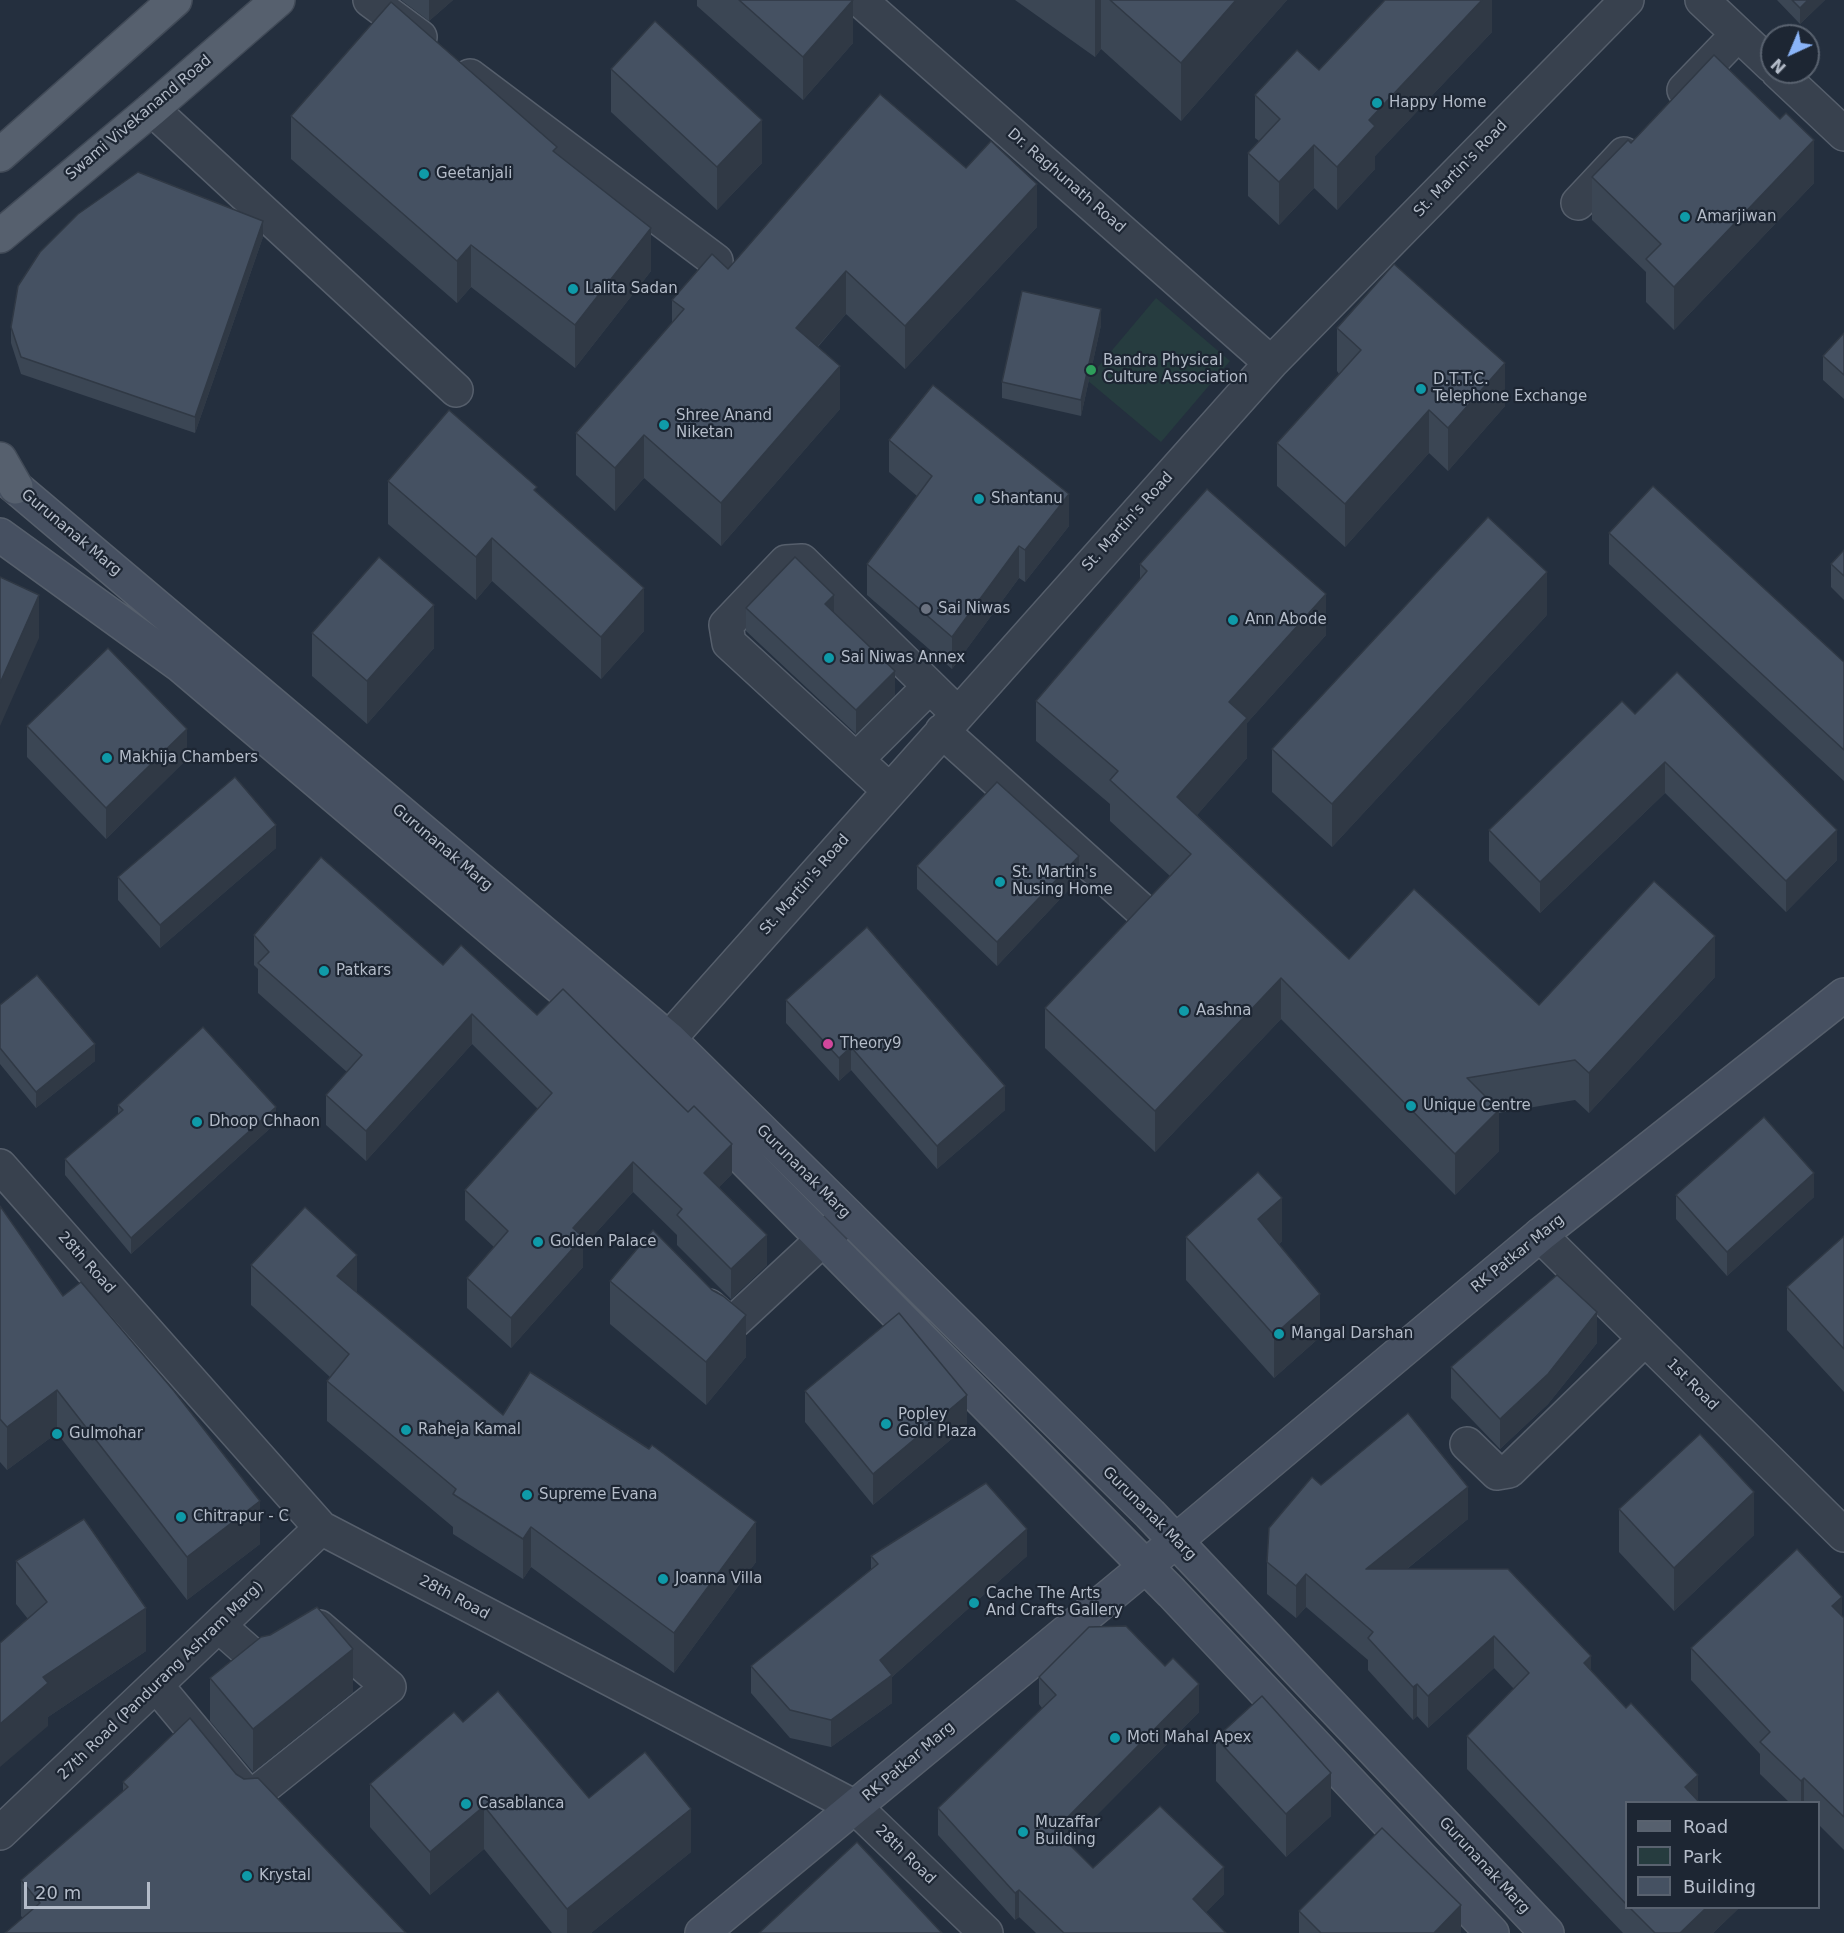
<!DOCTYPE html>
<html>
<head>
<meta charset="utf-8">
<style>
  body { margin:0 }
  #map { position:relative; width:1844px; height:1933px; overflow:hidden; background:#242f3e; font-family:"DejaVu Sans",sans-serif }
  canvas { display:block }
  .legend { position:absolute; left:1625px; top:1801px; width:195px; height:108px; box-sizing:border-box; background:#1d2633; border:2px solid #59626f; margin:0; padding:8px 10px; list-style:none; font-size:18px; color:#b4bcc9 }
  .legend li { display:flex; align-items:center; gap:12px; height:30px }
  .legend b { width:30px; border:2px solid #59626f }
  .north { position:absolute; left:1760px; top:24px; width:60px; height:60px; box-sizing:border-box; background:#1d2633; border:2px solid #59626f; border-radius:50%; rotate:224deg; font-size:16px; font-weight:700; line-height:24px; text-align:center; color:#b4bcc9 }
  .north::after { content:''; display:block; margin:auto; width:21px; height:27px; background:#8ab4f8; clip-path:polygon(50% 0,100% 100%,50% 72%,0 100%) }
  .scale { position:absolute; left:24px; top:1882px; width:126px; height:27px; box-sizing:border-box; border:3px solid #b4bcc9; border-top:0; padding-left:8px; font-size:18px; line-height:21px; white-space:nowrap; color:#b4bcc9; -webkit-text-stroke:4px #1d2633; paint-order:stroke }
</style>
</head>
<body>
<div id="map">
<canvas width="1844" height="1933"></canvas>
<ul class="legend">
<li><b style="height:8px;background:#56606e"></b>Road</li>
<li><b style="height:16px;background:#263c3f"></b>Park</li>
<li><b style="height:16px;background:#455162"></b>Building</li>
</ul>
<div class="north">N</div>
<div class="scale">20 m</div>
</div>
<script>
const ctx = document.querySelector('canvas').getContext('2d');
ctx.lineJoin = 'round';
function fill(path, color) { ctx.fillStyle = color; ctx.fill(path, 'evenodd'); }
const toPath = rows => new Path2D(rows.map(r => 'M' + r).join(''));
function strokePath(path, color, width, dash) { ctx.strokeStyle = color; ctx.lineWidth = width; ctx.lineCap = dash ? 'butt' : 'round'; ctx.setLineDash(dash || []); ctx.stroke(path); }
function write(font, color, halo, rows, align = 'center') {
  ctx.font = font + ' "DejaVu Sans",sans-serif'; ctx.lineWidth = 4.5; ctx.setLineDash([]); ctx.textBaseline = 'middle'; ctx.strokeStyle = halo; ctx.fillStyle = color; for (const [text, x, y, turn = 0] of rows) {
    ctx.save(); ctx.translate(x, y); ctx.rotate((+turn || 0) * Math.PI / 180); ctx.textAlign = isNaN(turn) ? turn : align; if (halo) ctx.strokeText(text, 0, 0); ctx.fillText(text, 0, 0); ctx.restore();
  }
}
fill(toPath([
  [1156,298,1230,361,1161,442,1087,380]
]), '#263c3f');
const street = toPath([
  [370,0,420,37],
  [860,0,1271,363],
  [1702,0,1772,66],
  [1778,72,1844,134],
  [470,76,716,261],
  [1684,90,1738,34],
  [152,109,456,390],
  [1578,203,1624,154],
  [942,731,1139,908],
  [857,759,928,688],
  [889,790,729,643,726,625,786,562,802,561,958,714],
  [651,1059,1271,363,1627,0],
  [0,1166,321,1528,855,1807,986,1933],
  [1540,1235,1844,1535],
  [709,1306,725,1320,735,1321,848,1216],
  [1467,1444,1497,1473,1509,1471,1645,1339],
  [156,1685,250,1798,389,1687,319,1627,260,1662,219,1626],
  [0,1833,321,1528]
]);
const secondary = toPath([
  [0,474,669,1039,1150,1514,1547,1933],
  [0,535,181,666,648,1062,1172,1593,1492,1933],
  [702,1933,1140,1571,1540,1235,1844,995]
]);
const primary = toPath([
  [0,155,175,0],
  [0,236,152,109,278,0],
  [0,459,16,487]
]);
strokePath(street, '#565f6c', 36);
strokePath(secondary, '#565f6c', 36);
strokePath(primary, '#414a57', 36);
strokePath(street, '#38414e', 33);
strokePath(secondary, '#465061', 33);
strokePath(primary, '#56606e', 33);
fill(toPath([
  [401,0,453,0,429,21],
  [697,0,853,0,853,43,803,100,697,6],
  [1015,0,1287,0,1181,121,1101,49,1095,57],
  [1492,0,1492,32,1375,156,1375,169,1337,210,1314,188,1279,225,1248,196,1248,153,1259,141,1255,138,1255,95],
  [1777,0,1825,0,1800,24],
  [611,69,762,163,717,210,611,112],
  [291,116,557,154,651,271,575,368,471,287,457,303,291,159],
  [1780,119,1814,183,1674,330,1646,302,1646,272,1592,220,1592,177,1631,143],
  [966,168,1037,227,905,369,846,314,818,347,840,409,721,546,644,478,615,511,576,475,576,433,672,323,672,300,728,269],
  [263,237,195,433,21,374,11,343,11,327],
  [1101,325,1081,416,1002,398,1002,382],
  [1337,328,1505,406,1448,471,1429,453,1345,547,1277,486,1277,443,1339,374,1337,371],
  [1844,333,1844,399,1823,380,1823,356],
  [889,440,1069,526,1025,582,1019,578,952,669,867,595,867,564,917,496,889,472],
  [388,481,537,492,644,631,601,679,492,581,476,600,388,524],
  [1609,533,1844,662,1844,781,1609,564],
  [1844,550,1844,600,1831,587,1831,564],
  [1140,564,1326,635,1247,723,1247,758,1197,815,1349,959,1539,1005,1715,977,1589,1113,1575,1100,1499,1113,1499,1151,1455,1195,1281,1019,1155,1152,1045,1048,1045,1008,1170,876,1110,821,1110,804,1036,741,1036,701,1140,580],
  [746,608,834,612,895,695,856,734,746,631],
  [1547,615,1332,847,1272,792,1272,749],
  [312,633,434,648,367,724,312,676],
  [1635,714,1837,860,1786,912,1665,793,1540,913,1489,861,1489,830],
  [27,726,187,759,106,839,27,757],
  [276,848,160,948,118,900,118,877],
  [917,866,1079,879,997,966,917,889],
  [254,935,443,965,537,1015,732,1174,719,1187,767,1265,731,1299,677,1245,677,1235,633,1192,583,1247,583,1267,511,1348,467,1308,467,1278,494,1247,465,1220,465,1190,538,1109,472,1044,366,1161,326,1125,326,1095,347,1072,258,993,258,969,254,965],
  [786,1000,1005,1110,937,1169,851,1070,839,1081,786,1023],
  [0,1005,95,1061,36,1108,0,1064],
  [118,1105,276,1123,131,1254,65,1175,65,1159,118,1114],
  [1676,1195,1814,1197,1727,1276,1676,1219],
  [0,1206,63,1296,260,1544,187,1600,57,1433,7,1470,0,1462],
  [1844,1236,1844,1392,1787,1330,1787,1287],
  [1186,1237,1282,1241,1279,1244,1320,1337,1274,1378,1186,1280],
  [251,1265,357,1293,503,1415,756,1562,674,1673,531,1567,523,1579,453,1534,453,1527,327,1421,327,1381,330,1377,251,1305],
  [610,1281,746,1357,706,1405,610,1324],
  [1597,1343,1548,1404,1500,1449,1451,1398,1451,1367],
  [805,1391,967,1426,873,1505,805,1422],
  [1321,1485,1468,1519,1407,1569,1591,1670,1626,1803,1626,1908,1739,1908,1713,1933,1623,1933,1467,1769,1467,1736,1514,1689,1494,1668,1428,1728,1417,1716,1413,1720,1368,1670,1368,1660,1306,1607,1296,1618,1267,1594,1267,1562],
  [1619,1509,1754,1535,1674,1611,1619,1552],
  [871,1556,1027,1556,892,1677,892,1703,831,1747,790,1738,751,1693,751,1666,871,1569],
  [16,1561,146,1651,48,1717,48,1726,28,1619,16,1604],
  [1842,1616,1844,1618,1844,1850,1818,1824,1818,1803,1790,1803,1760,1774,1760,1754,1691,1680,1691,1648],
  [1039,1677,1199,1712,1069,1843,1093,1868,1224,1894,1206,1912,1226,1933,1036,1933,1019,1917,1015,1920,938,1835,938,1808,1042,1708,1039,1704],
  [210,1678,353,1692,253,1772,210,1721],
  [463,1722,589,1798,691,1852,591,1933,552,1933,484,1849,430,1895,370,1827,370,1784],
  [1216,1738,1331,1816,1286,1857,1216,1781],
  [236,1774,23,1918,21,1916,21,1880,123,1792,123,1782],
  [1299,1911,1461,1932,1299,1933]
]), '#3b4654');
fill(toPath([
  [429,0,453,0,429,21],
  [853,0,853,43,803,100,803,57],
  [1095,0,1101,0,1101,49,1095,57],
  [1236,0,1287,0,1181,121,1181,63],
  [1482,0,1492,0,1492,32,1375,156,1375,169,1337,210,1337,167,1369,120],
  [1808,0,1825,0,1800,24,1800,8],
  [762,120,762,163,717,210,717,167],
  [1814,140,1814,183,1674,330,1674,287],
  [1314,145,1314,188,1279,225,1279,182],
  [1037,184,1037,227,905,369,905,326],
  [263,221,263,237,195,433,195,417],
  [651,228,651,271,575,368,575,325],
  [471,245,471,287,457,303,457,261],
  [846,271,846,314,796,371,796,328],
  [1101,309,1101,325,1081,416,1081,400],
  [1505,363,1505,406,1448,471,1448,428],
  [840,366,840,409,721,546,721,503],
  [1429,410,1429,453,1345,547,1345,504],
  [644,435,644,478,615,511,615,468],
  [1069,494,1069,526,1025,582,1025,550],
  [492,538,492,581,476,600,476,557],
  [1019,546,1019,578,952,669,952,637],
  [1547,572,1547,615,1332,847,1332,804],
  [644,588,644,631,601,679,601,637],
  [1326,594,1326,635,1247,723,1247,758,1177,838,1177,797,1229,702],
  [39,595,39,638,0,726,0,683],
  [834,595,834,618,825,604],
  [434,605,434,648,367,724,367,681],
  [895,671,895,695,856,734,856,710],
  [187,729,187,759,106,839,106,808],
  [1665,762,1665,793,1540,913,1540,882],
  [276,825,276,848,160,948,160,925],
  [1837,830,1837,860,1786,912,1786,881],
  [1079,856,1079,879,997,966,997,942],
  [1715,936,1715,977,1589,1113,1589,1073],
  [1281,978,1281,1019,1155,1152,1155,1111],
  [472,1014,472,1044,366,1161,366,1131],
  [95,1044,95,1061,36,1108,36,1092],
  [851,1047,851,1070,839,1081,839,1058],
  [1005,1086,1005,1110,937,1169,937,1146],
  [276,1107,276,1123,131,1254,131,1238],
  [1499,1110,1499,1151,1455,1195,1455,1154],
  [732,1144,732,1174,704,1203,704,1173],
  [633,1162,633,1192,583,1247,583,1267,511,1348,511,1318,573,1228],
  [1814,1173,1814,1197,1727,1276,1727,1252],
  [1282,1198,1282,1241,1258,1262,1258,1219],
  [767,1235,767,1265,731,1299,731,1269],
  [357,1255,357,1294,337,1276],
  [1320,1294,1320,1337,1274,1378,1274,1335],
  [1597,1312,1597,1343,1548,1404,1500,1449,1500,1419],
  [746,1315,746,1357,706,1405,706,1362],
  [57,1390,57,1433,7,1470,7,1427],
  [967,1395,967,1426,873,1505,873,1474],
  [1468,1487,1468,1519,1366,1602,1366,1569],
  [1754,1492,1754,1535,1674,1611,1674,1568],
  [260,1501,260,1544,187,1600,187,1557],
  [756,1522,756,1562,674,1673,674,1633],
  [531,1527,531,1567,523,1579,523,1539],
  [1027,1529,1027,1556,892,1677,892,1703,831,1747,831,1720,880,1660],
  [1306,1574,1306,1607,1296,1618,1296,1586],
  [1842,1597,1842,1629,1832,1606],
  [146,1608,146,1651,48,1717,48,1726,0,1767,0,1724,43,1677],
  [1494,1636,1494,1668,1428,1728,1428,1696],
  [353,1649,353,1692,253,1772,253,1729],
  [1591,1656,1591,1689,1584,1663],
  [1199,1684,1199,1712,1055,1857,1055,1830],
  [1417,1684,1417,1716,1413,1720,1413,1687],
  [1331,1773,1331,1816,1286,1857,1286,1814],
  [1698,1775,1698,1803,1685,1787],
  [1804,1778,1804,1803,1801,1803,1801,1781],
  [484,1806,484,1849,430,1895,430,1852],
  [691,1809,691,1852,591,1933,567,1933,567,1909],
  [1224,1867,1224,1894,1193,1926,1193,1899],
  [1019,1890,1019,1917,1015,1920,1015,1893],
  [1461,1905,1461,1933,1434,1933],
  [1706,1908,1739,1908,1713,1933,1680,1933]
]), '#303945');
const building = toPath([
  [739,0,853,0,803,57,739,0],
  [1110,0,1236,0,1181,63,1110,0],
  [1385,0,1482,0,1369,120,1375,126,1337,167,1314,145,1279,182,1248,153,1280,119,1255,95,1297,50,1319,70,1385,0],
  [1792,0,1808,0,1800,8,1792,0],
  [391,2,557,147,553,151,651,228,575,325,471,245,457,261,291,116,391,2],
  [655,21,762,120,717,167,611,69,655,21],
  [1714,55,1780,119,1786,113,1814,140,1674,287,1646,259,1661,244,1592,177,1628,140,1631,143,1714,55],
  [880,94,966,168,991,141,1037,184,905,326,846,271,796,328,840,366,721,503,644,435,615,468,576,433,684,309,672,300,712,254,728,269,880,94],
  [138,172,263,221,195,417,21,357,11,327,18,286,40,252,78,214,138,172],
  [1394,264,1505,363,1448,428,1429,410,1345,504,1277,443,1361,350,1337,328,1394,264],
  [1022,291,1101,309,1081,400,1002,382,1022,291],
  [1844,333,1844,375,1823,356,1844,333],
  [933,385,1069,494,1025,550,1019,546,952,637,867,564,932,476,889,440,933,385],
  [449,410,537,487,534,490,644,588,601,637,492,538,476,557,388,481,449,410],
  [1653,486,1844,662,1844,750,1609,533,1653,486],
  [1207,489,1326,594,1229,702,1247,718,1177,797,1349,959,1414,889,1539,1005,1654,881,1715,936,1589,1073,1575,1060,1467,1078,1499,1110,1455,1154,1281,978,1155,1111,1045,1008,1191,854,1110,780,1118,771,1036,701,1147,571,1140,564,1207,489],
  [1488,517,1547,572,1332,804,1272,749,1488,517],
  [1844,550,1844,576,1831,564,1844,550],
  [379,557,434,605,367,681,312,633,379,557],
  [795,557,834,595,825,604,895,671,856,710,746,608,795,557],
  [0,577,39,595,0,683,0,577],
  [108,648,187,729,106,808,27,726,108,648],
  [1677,672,1837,830,1786,881,1665,762,1540,882,1489,830,1622,701,1635,714,1677,672],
  [235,777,276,825,160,925,118,877,235,777],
  [997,782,1079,856,997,942,917,866,997,782],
  [321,857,443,965,461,945,537,1015,563,989,688,1112,694,1106,732,1144,704,1173,767,1235,731,1269,677,1215,682,1209,633,1162,573,1228,583,1237,511,1318,467,1278,508,1231,465,1190,552,1093,472,1014,366,1131,326,1095,362,1055,258,963,269,952,254,935,321,857],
  [867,927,1005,1086,937,1146,851,1047,839,1058,786,1000,867,927],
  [37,975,95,1044,36,1092,0,1048,0,1005,37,975],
  [203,1027,276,1107,131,1238,65,1159,123,1110,118,1105,203,1027],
  [1764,1117,1814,1173,1727,1252,1676,1195,1764,1117],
  [1258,1172,1282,1198,1258,1219,1320,1294,1274,1335,1186,1237,1258,1172],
  [0,1206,63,1296,81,1282,174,1391,260,1501,187,1557,57,1390,7,1427,0,1419,0,1206],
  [305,1207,357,1255,337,1276,503,1415,530,1372,649,1449,652,1445,756,1522,674,1633,531,1527,523,1539,453,1494,456,1489,327,1381,349,1354,251,1265,305,1207],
  [653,1230,712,1290,723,1296,746,1315,706,1362,610,1281,653,1230],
  [1844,1236,1844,1349,1787,1287,1844,1236],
  [1557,1275,1597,1312,1548,1374,1500,1419,1451,1367,1557,1275],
  [899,1313,967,1395,873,1474,805,1391,899,1313],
  [1408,1413,1468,1487,1366,1569,1508,1569,1591,1656,1584,1663,1626,1708,1631,1703,1698,1775,1685,1787,1700,1803,1626,1803,1626,1904,1467,1736,1529,1673,1494,1636,1428,1696,1417,1684,1413,1687,1368,1638,1373,1632,1306,1574,1296,1586,1267,1562,1269,1528,1312,1477,1321,1485,1408,1413],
  [1700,1434,1754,1492,1674,1568,1619,1509,1700,1434],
  [986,1483,1027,1529,880,1660,892,1675,831,1720,790,1710,751,1666,878,1564,871,1556,986,1483],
  [84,1519,146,1608,43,1677,48,1683,0,1724,0,1643,47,1602,16,1561,84,1519],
  [1797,1549,1842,1597,1832,1606,1844,1618,1844,1817,1804,1778,1801,1781,1760,1742,1770,1732,1691,1648,1797,1549],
  [317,1607,353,1649,253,1729,210,1678,261,1637,270,1635,317,1607],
  [1126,1626,1165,1666,1173,1658,1199,1684,1055,1830,1093,1868,1160,1806,1224,1867,1193,1899,1226,1933,1064,1933,1019,1890,1015,1893,938,1808,1056,1695,1039,1677,1089,1627,1126,1626],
  [498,1691,589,1798,645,1752,691,1809,567,1909,484,1806,430,1852,370,1784,454,1712,463,1722,498,1691],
  [1262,1696,1331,1773,1286,1814,1216,1738,1262,1696],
  [190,1718,236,1774,244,1779,258,1778,406,1933,5,1933,40,1903,21,1880,128,1787,123,1782,190,1718],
  [1382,1828,1461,1905,1434,1933,1321,1933,1299,1911,1382,1828],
  [857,1842,942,1933,759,1933,857,1842],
  [1630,1908,1706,1908,1680,1933,1655,1933,1630,1908]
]);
fill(building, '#455162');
strokePath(building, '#303945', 1.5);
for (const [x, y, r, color] of [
  [1377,103,6,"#0f9aa8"],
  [424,174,6,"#0f9aa8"],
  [1685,217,6,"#0f9aa8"],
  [573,289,6,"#0f9aa8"],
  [1091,370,6,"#2e9e5b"],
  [1421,389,6,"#0f9aa8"],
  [664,425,6,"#0f9aa8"],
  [979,499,6,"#0f9aa8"],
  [926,609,6,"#6b7280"],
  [1233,620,6,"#0f9aa8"],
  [829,658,6,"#0f9aa8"],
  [107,758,6,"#0f9aa8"],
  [1000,882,6,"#0f9aa8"],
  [324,971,6,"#0f9aa8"],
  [1184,1011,6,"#0f9aa8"],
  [828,1044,6,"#d1479c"],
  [1411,1106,6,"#0f9aa8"],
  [197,1122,6,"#0f9aa8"],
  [538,1242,6,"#0f9aa8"],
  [1279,1334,6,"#0f9aa8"],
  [886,1424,6,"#0f9aa8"],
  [406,1430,6,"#0f9aa8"],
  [57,1434,6,"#0f9aa8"],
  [527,1495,6,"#0f9aa8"],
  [181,1517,6,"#0f9aa8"],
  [663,1579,6,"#0f9aa8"],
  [974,1603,6,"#0f9aa8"],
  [1115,1738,6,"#0f9aa8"],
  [466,1804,6,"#0f9aa8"],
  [1023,1832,6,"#0f9aa8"],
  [247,1876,6,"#0f9aa8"]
]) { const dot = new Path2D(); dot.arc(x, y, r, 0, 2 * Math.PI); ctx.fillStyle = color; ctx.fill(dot); strokePath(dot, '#1d2633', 2); }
write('15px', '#b4bcc9', '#1d2633', [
  ["Happy Home",1389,103],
  ["Geetanjali",436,174],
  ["Amarjiwan",1697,217],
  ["Lalita Sadan",585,289],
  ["Bandra Physical",1103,361],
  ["Culture Association",1103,378],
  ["D.T.T.C.",1433,380],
  ["Telephone Exchange",1433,397],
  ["Shree Anand",676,416],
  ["Niketan",676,433],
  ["Shantanu",991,499],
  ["Sai Niwas",938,609],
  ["Ann Abode",1245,620],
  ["Sai Niwas Annex",841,658],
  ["Makhija Chambers",119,758],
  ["St. Martin's",1012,873],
  ["Nusing Home",1012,890],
  ["Patkars",336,971],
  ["Aashna",1196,1011],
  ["Theory9",840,1044],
  ["Unique Centre",1423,1106],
  ["Dhoop Chhaon",209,1122],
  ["Golden Palace",550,1242],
  ["Mangal Darshan",1291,1334],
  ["Popley",898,1415],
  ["Gold Plaza",898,1432],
  ["Raheja Kamal",418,1430],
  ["Gulmohar",69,1434],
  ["Supreme Evana",539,1495],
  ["Chitrapur - C",193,1517],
  ["Joanna Villa",675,1579],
  ["Cache The Arts",986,1594],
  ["And Crafts Gallery",986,1611],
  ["Moti Mahal Apex",1127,1738],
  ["Casablanca",478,1804],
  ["Muzaffar",1035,1823],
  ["Building",1035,1840],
  ["Krystal",259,1876]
], 'left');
write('15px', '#b4bcc9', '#1d2633', [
  ["Swami Vivekanand Road",139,118,-40],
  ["St. Martin's Road",1461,169,-46],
  ["Dr. Raghunath Road",1066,181,41],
  ["St. Martin's Road",1128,522,-48],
  ["Gurunanak Marg",71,533,40],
  ["Gurunanak Marg",442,848,40],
  ["St. Martin's Road",805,885,-49],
  ["Gurunanak Marg",803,1172,45],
  ["RK Patkar Marg",1518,1254,-39],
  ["28th Road",86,1263,48],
  ["1st Road",1692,1385,45],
  ["Gurunanak Marg",1149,1514,45],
  ["28th Road",454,1598,28],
  ["27th Road (Pandurang Ashram Marg)",161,1681,-44],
  ["RK Patkar Marg",909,1762,-40],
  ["28th Road",905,1855,44],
  ["Gurunanak Marg",1484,1866,47]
]);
</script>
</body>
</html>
